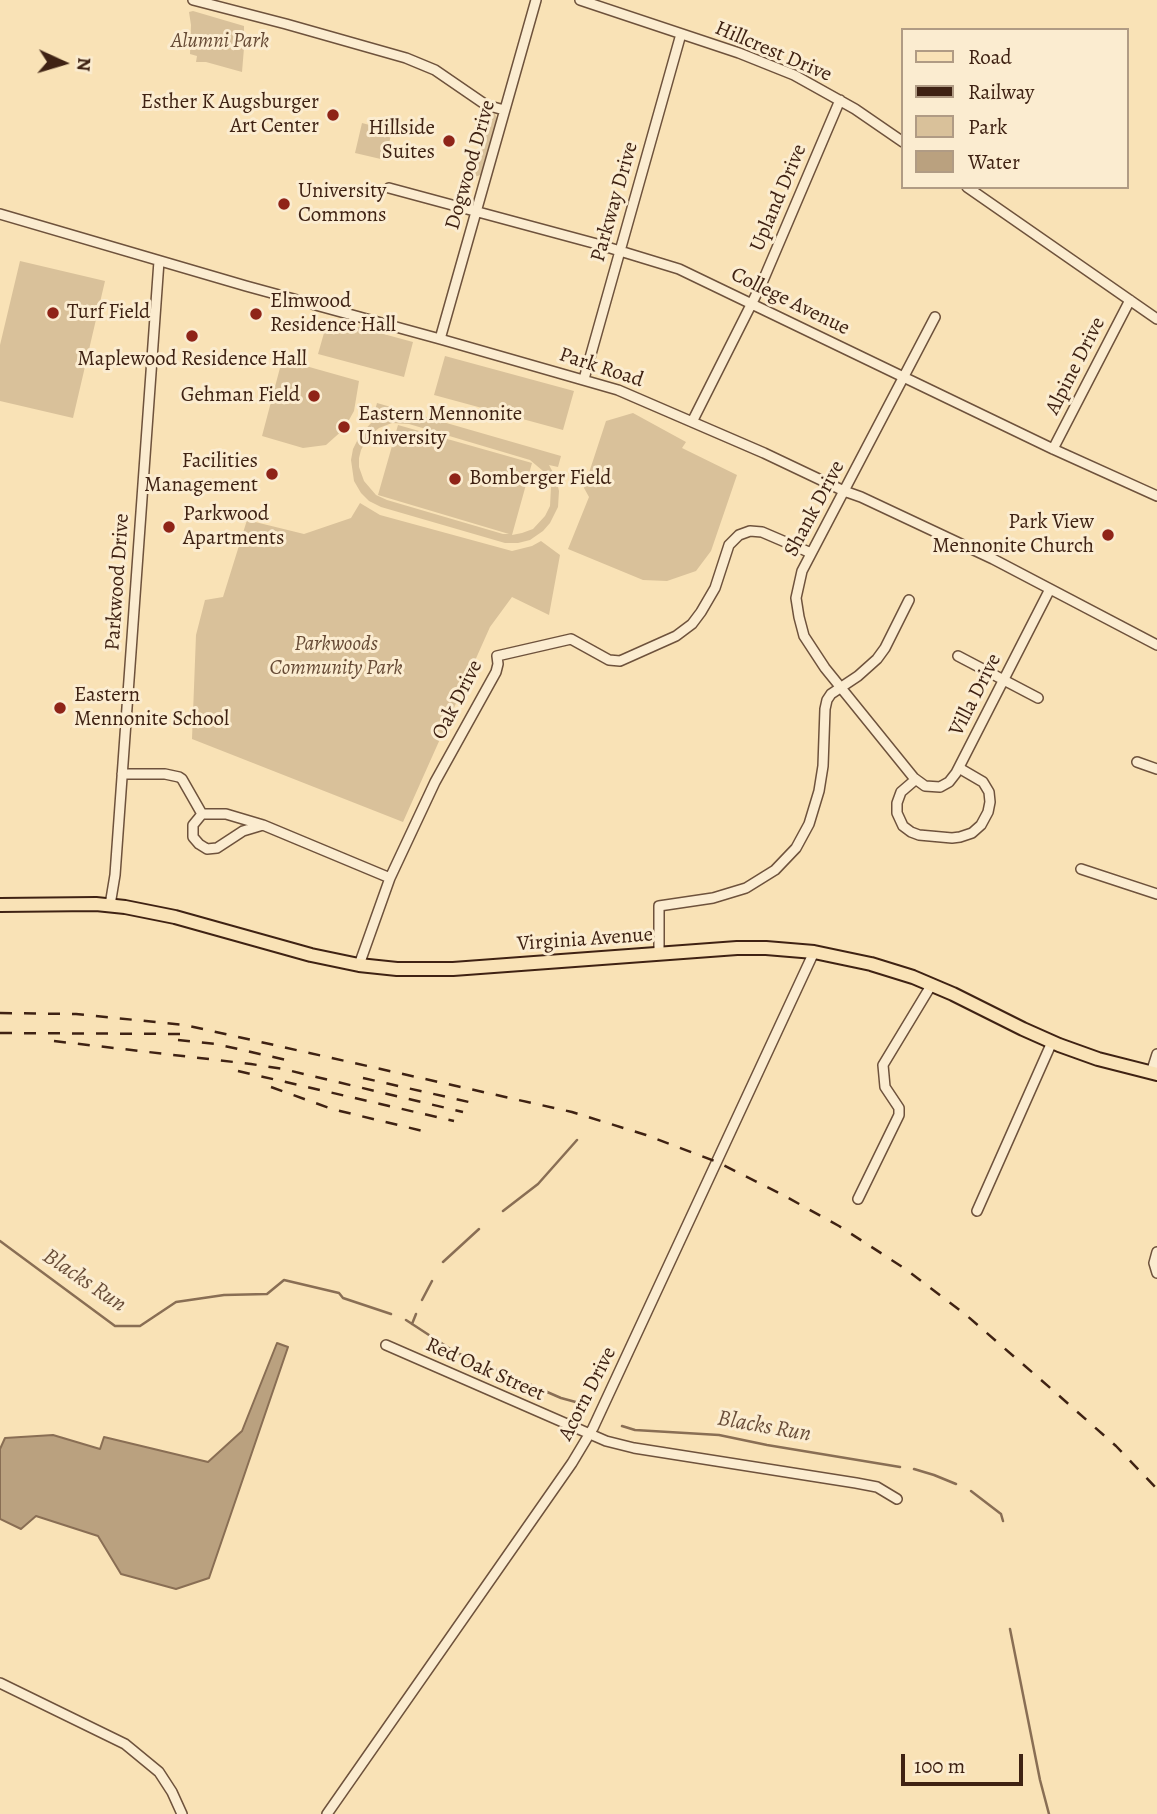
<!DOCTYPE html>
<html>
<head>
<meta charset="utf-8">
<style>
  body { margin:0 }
  #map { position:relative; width:1157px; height:1814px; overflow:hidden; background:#f9e2b6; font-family:Alegreya,serif }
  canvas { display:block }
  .legend { position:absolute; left:901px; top:28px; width:228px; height:161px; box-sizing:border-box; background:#fbecd0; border:2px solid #b09b84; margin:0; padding:9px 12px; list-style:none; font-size:21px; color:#3f2213 }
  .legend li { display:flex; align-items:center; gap:14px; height:35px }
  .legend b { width:35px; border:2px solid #b09b84 }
  .north { position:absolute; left:28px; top:28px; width:70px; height:70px; -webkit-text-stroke:5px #fbecd0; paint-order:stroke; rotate:94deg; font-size:19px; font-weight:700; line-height:28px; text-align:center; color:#3f2213 }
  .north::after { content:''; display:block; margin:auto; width:24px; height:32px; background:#3f2213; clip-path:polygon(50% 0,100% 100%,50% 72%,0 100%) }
  .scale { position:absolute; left:901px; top:1754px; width:122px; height:32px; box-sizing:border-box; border:4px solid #3f2213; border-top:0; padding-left:9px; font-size:21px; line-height:24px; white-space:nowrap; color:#3f2213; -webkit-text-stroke:5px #fbecd0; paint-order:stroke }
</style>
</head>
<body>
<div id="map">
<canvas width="1157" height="1814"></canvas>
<ul class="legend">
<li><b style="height:9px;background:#f9e2b6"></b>Road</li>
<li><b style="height:9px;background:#3f2213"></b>Railway</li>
<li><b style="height:19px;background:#d9c19a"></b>Park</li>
<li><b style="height:19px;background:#baa17f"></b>Water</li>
</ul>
<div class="north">N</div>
<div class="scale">100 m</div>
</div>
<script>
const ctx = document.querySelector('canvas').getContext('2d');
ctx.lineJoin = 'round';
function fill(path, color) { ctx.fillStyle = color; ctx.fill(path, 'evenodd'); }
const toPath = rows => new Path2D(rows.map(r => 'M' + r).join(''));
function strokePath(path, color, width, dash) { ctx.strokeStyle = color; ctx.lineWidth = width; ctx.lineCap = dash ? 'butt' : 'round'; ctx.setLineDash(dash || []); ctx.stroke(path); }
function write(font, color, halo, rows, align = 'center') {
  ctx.font = font + ' Alegreya,serif'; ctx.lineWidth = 6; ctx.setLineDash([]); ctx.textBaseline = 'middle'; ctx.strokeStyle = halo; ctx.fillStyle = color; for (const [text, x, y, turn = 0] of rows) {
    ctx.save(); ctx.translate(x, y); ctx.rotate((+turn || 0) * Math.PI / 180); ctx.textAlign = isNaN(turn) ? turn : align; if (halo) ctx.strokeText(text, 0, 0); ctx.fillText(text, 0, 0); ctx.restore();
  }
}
fill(toPath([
  [193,11,244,26,244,48,242,72,206,62,196,62,197,56,190,54,191,25,189,12],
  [489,113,495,114,497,119,481,175,474,177,470,174,470,172,473,170,487,121,485,117],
  [362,123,392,131,385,160,355,153],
  [20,261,105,281,73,418,0,401,0,345],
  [328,319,413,342,404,377,318,354],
  [445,356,574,391,563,430,434,395],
  [288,361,359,381,354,411,344,429,326,445,303,448,262,436,281,364],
  [377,403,561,456,558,467,549,465,556,478,559,491,558,507,550,523,543,531,530,540,518,543,505,543,381,507,369,501,361,493,354,481,351,460,353,449,360,435,371,423,383,417,374,414],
  [392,423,409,424,530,460,543,471,551,487,550,506,545,516,533,529,522,533,512,535,532,463,398,425,378,495,509,534,503,534,387,500,376,495,364,481,359,467,359,458,361,450,368,437,379,428],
  [633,413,686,442,682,448,737,475,711,551,696,571,667,581,643,580,568,549,589,497,584,488,606,421],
  [360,503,380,515,512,551,532,546,541,541,560,555,549,615,512,597,490,627,403,822,192,739,196,635,205,600,223,597,247,520,304,534,351,518]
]), '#d9c19a');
const water = toPath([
  [277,1343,288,1347,209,1578,176,1589,121,1574,98,1536,36,1516,21,1529,0,1519,0,1449,5,1438,53,1435,100,1449,104,1437,208,1462,242,1431,277,1343]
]);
fill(water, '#baa17f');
strokePath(water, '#896e54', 2);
strokePath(toPath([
  [503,1211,538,1184,577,1140],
  [0,1241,115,1326,140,1326,176,1302,224,1295,267,1294,284,1280,339,1293,343,1298,391,1314],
  [443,1262,479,1229],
  [422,1300,432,1281],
  [406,1320,455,1352,561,1398,583,1404],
  [412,1324,416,1314],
  [622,1426,635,1430,719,1435,767,1445,900,1467],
  [914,1469,934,1475,956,1484],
  [971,1491,1001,1514,1003,1521],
  [1010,1629,1040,1780,1049,1814]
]), '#896e54', 2.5);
const minor = toPath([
  [193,0,286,24,406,58,435,70,486,105,504,110],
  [580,0,739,53,794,75,855,109,903,142],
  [967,187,1157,319],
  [389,188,597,244,679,269,1053,449,1157,496],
  [0,214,246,286,440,339,618,390,764,453,844,491,861,497,993,559,1157,645],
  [935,317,802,571,796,598,799,617,804,636,825,668,914,778,925,786,940,787,949,782,956,773,1050,589],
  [440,339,536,0],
  [584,379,681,34],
  [692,422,762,283,840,100],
  [1053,449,1130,300],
  [958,656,1038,698],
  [1137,762,1157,769],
  [122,774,165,774,179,777,182,779,202,814],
  [915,780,901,792,897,803,897,813,903,826,911,832,919,835,952,838,960,837,972,833,981,825,988,812,990,802,989,792,983,782,959,768],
  [263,825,226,814,202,814,193,825,193,837,199,844,207,849,217,848,243,831,263,825,390,878],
  [1081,869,1157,894],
  [110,905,115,875,159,261],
  [659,954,659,906,713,898,746,888,775,870,796,848,809,824,819,791,823,766,825,709,827,700,831,694,858,676,877,659,885,648,909,600],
  [359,965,390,878,435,782,496,672,498,664,497,656,571,639,609,660,620,661,676,636,692,624,701,612,715,588,729,545,739,535,750,531,762,532,811,553],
  [1151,1073,1157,1054],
  [858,1199,899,1115,899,1108,885,1087,883,1065,932,984],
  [977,1211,1052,1042],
  [1157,1252,1154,1263,1157,1273],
  [386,1345,606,1441,634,1448,856,1483,877,1487,897,1499],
  [0,1683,125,1744,159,1772,172,1792,182,1814],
  [327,1814,572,1463,593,1428,814,952]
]);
const major = toPath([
  [0,905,96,904,125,907,175,917,311,955,359,965,397,969,453,969,737,948,766,948,814,952,871,964,913,977,953,994,1023,1029,1059,1045,1098,1059,1157,1074]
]);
strokePath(minor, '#6e523c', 12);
strokePath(major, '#3f2213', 16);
strokePath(minor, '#fbecd0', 9);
strokePath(major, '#f9e2b6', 12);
strokePath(toPath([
  [0,1013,76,1014,185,1025,572,1112,646,1135,717,1162,783,1195,839,1226,904,1268,965,1314,1056,1393,1116,1446,1157,1489],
  [0,1033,190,1034],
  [178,1040,216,1044,295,1062],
  [54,1041,251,1064,283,1069,463,1112],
  [238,1071,454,1121],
  [363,1078,469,1102],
  [271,1087,332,1109,431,1133]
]), '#3f2213', 2.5, [12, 12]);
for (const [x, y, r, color] of [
  [333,115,7,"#8f2418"],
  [449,141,7,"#8f2418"],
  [284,204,7,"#8f2418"],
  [53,313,7,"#8f2418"],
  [256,314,7,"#8f2418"],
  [192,336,7,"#8f2418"],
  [314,396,7,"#8f2418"],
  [344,427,7,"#8f2418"],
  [272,474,7,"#8f2418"],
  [455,479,7,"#8f2418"],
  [169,527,7,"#8f2418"],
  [1108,535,7,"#8f2418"],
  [60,708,7,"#8f2418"]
]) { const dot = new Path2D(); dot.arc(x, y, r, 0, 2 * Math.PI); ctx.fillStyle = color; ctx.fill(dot); strokePath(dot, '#fbecd0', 2.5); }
write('italic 21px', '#664a35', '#fbecd0', [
  ["Alumni Park",220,42],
  ["Parkwoods",336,645],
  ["Community Park",336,669]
]);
write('21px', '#3f2213', '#fbecd0', [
  ["Hillcrest Drive",773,52,23],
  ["Dogwood Drive",471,165,-74],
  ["Upland Drive",779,198,-67],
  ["Parkway Drive",615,202,-74],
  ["College Avenue",790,302,26],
  ["Alpine Drive",1076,366,-63],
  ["Park Road",601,368,18],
  ["Shank Drive",815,509,-62],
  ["Parkwood Drive",118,582,-86],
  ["Villa Drive",976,695,-63],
  ["Oak Drive",458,700,-63],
  ["Virginia Avenue",585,940,-4],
  ["Red Oak Street",485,1370,24],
  ["Acorn Drive",588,1394,-63]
]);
write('21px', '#3f2213', '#fbecd0', [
  ["Esther K Augsburger",319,103,"right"],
  ["Art Center",319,127,"right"],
  ["Hillside",435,129,"right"],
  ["Suites",435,153,"right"],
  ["University",298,192],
  ["Commons",298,216],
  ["Elmwood",270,302],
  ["Residence Hall",270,326],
  ["Turf Field",67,313],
  ["Maplewood Residence Hall",192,360,"center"],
  ["Gehman Field",300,396,"right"],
  ["Eastern Mennonite",358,415],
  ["University",358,439],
  ["Facilities",258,462,"right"],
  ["Management",258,486,"right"],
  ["Bomberger Field",469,479],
  ["Parkwood",183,515],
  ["Apartments",183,539],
  ["Park View",1094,523,"right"],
  ["Mennonite Church",1094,547,"right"],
  ["Eastern",74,696],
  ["Mennonite School",74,720]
], 'left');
write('italic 23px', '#6a4e39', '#fbecd0', [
  ["Blacks Run",84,1281,34],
  ["Blacks Run",764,1427,10]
]);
</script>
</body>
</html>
